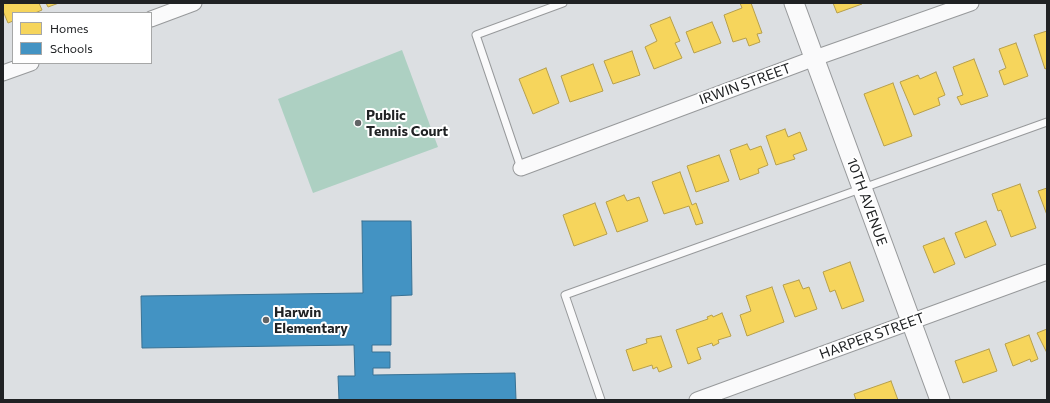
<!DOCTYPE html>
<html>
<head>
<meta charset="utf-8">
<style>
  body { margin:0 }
  #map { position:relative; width:1050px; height:403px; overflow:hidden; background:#dcdfe2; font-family:Commissioner,sans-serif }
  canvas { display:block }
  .frame { position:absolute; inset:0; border:4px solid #202224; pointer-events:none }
  .legend { position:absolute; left:12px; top:12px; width:140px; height:52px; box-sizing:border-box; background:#fff; border:1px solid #a6a7a7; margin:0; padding:5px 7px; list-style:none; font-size:12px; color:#202224 }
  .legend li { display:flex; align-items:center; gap:8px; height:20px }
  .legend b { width:20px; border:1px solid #a6a7a7 }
</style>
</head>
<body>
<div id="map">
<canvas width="1050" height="403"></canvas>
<div class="frame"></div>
<ul class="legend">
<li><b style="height:11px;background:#f6d55c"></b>Homes</li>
<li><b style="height:11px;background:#4393c3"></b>Schools</li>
</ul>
</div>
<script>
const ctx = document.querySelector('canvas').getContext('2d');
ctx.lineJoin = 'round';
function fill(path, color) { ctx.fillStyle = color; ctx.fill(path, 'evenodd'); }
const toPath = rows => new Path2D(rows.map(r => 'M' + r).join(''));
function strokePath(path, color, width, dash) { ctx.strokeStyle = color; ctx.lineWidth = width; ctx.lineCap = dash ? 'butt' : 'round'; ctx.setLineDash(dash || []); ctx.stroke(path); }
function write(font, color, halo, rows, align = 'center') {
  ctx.font = font + ' Commissioner,sans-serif'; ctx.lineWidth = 4; ctx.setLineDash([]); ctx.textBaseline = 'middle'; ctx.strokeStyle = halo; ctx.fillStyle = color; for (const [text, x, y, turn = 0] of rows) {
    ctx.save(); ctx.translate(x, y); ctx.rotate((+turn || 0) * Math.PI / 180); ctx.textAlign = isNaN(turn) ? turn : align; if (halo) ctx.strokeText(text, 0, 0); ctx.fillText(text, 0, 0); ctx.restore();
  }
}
fill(toPath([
  [402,50,438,147,313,193,278,99]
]), '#add0c2');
const homes = toPath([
  [3,3,39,3,42,10,35,13,13,13,13,21,8,23,3,11,3,3],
  [46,3,59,3,48,7,46,3],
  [740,3,751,3,762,33,757,34,760,42,749,46,746,38,733,42,724,15,742,8,740,3],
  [833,3,862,3,862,4,837,13,833,3],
  [670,17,680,41,675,43,682,58,654,69,645,47,657,41,650,25,670,17],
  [712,22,721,43,694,53,686,32,712,22],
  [1047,31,1047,68,1045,69,1034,35,1047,31],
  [1016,43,1028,76,1004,85,999,71,1006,68,999,49,1016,43],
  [632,51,640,75,613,84,604,61,632,51],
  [974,59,988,96,961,105,957,97,963,95,953,67,974,59],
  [593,64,603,91,570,102,561,76,593,64],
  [546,68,559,103,533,114,519,79,546,68],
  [936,72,945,95,938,98,940,105,914,115,900,82,918,75,920,79,936,72],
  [893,83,912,136,884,146,864,94,893,83],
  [785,129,788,137,800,132,807,150,793,155,795,159,776,165,766,136,785,129],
  [747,144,750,150,761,146,768,165,758,169,759,173,740,180,730,150,747,144],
  [719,155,729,181,696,192,687,166,719,155],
  [680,172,692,205,696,203,703,223,696,225,689,206,664,214,652,182,680,172],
  [1020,184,1036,228,1011,237,1001,210,998,211,992,194,1020,184],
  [1047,188,1047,215,1038,191,1047,188],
  [624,195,627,201,639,197,648,221,617,232,606,202,624,195],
  [595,203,607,234,574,246,563,215,595,203],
  [986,221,996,245,965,258,955,233,986,221],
  [944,238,955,264,934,273,923,246,944,238],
  [850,262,864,301,842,309,835,290,830,292,823,272,850,262],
  [799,280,803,289,809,287,817,309,795,317,783,285,799,280],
  [772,287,784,322,747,336,740,315,751,311,746,296,772,287],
  [722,313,731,336,718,340,719,343,713,346,712,343,697,348,701,359,688,364,676,330,708,319,707,317,712,315,713,317,722,313],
  [1047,329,1047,353,1037,333,1047,329],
  [1029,335,1038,359,1031,362,1030,359,1013,366,1005,344,1029,335],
  [661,336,672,367,659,372,657,367,653,369,652,365,633,371,626,350,647,343,646,339,661,336],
  [989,349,997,371,963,383,955,361,989,349],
  [891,381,898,400,856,400,854,394,891,381]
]);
fill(homes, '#f6d55c');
strokePath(homes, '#b69f4b', 1);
const schools = toPath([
  [362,221,411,221,412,295,391,296,391,345,372,345,372,352,390,352,390,368,373,368,373,375,515,373,516,400,339,400,338,376,355,376,354,345,142,348,141,296,363,293,362,221]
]);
fill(schools, '#4393c3');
strokePath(schools, '#387193', 1);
const service = toPath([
  [521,168,476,35,563,3],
  [601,400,565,295,1047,122]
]);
const minor = toPath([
  [151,19,194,3],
  [3,73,31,63],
  [521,168,815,58,971,3],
  [697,400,1047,272]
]);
const tertiary = toPath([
  [794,3,940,400]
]);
strokePath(service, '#97999b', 9);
strokePath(minor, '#97999b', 17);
strokePath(tertiary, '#97999b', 21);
strokePath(service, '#fafafb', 7);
strokePath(minor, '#fafafb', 15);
strokePath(tertiary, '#fafafb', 19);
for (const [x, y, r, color] of [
  [358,123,4,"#626466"],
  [266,320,4,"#626466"]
]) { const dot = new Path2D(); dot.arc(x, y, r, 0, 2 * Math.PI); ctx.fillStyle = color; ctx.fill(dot); strokePath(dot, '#fff', 1.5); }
write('14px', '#202224', '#fff', [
  ["IRWIN STREET",745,84,-20],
  ["10TH AVENUE",867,202,70],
  ["HARPER STREET",872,336,-20]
]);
write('bold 14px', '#202224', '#fff', [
  ["Public",366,115],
  ["Tennis Court",366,131],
  ["Harwin",274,312],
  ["Elementary",274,328]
], 'left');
</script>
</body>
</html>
